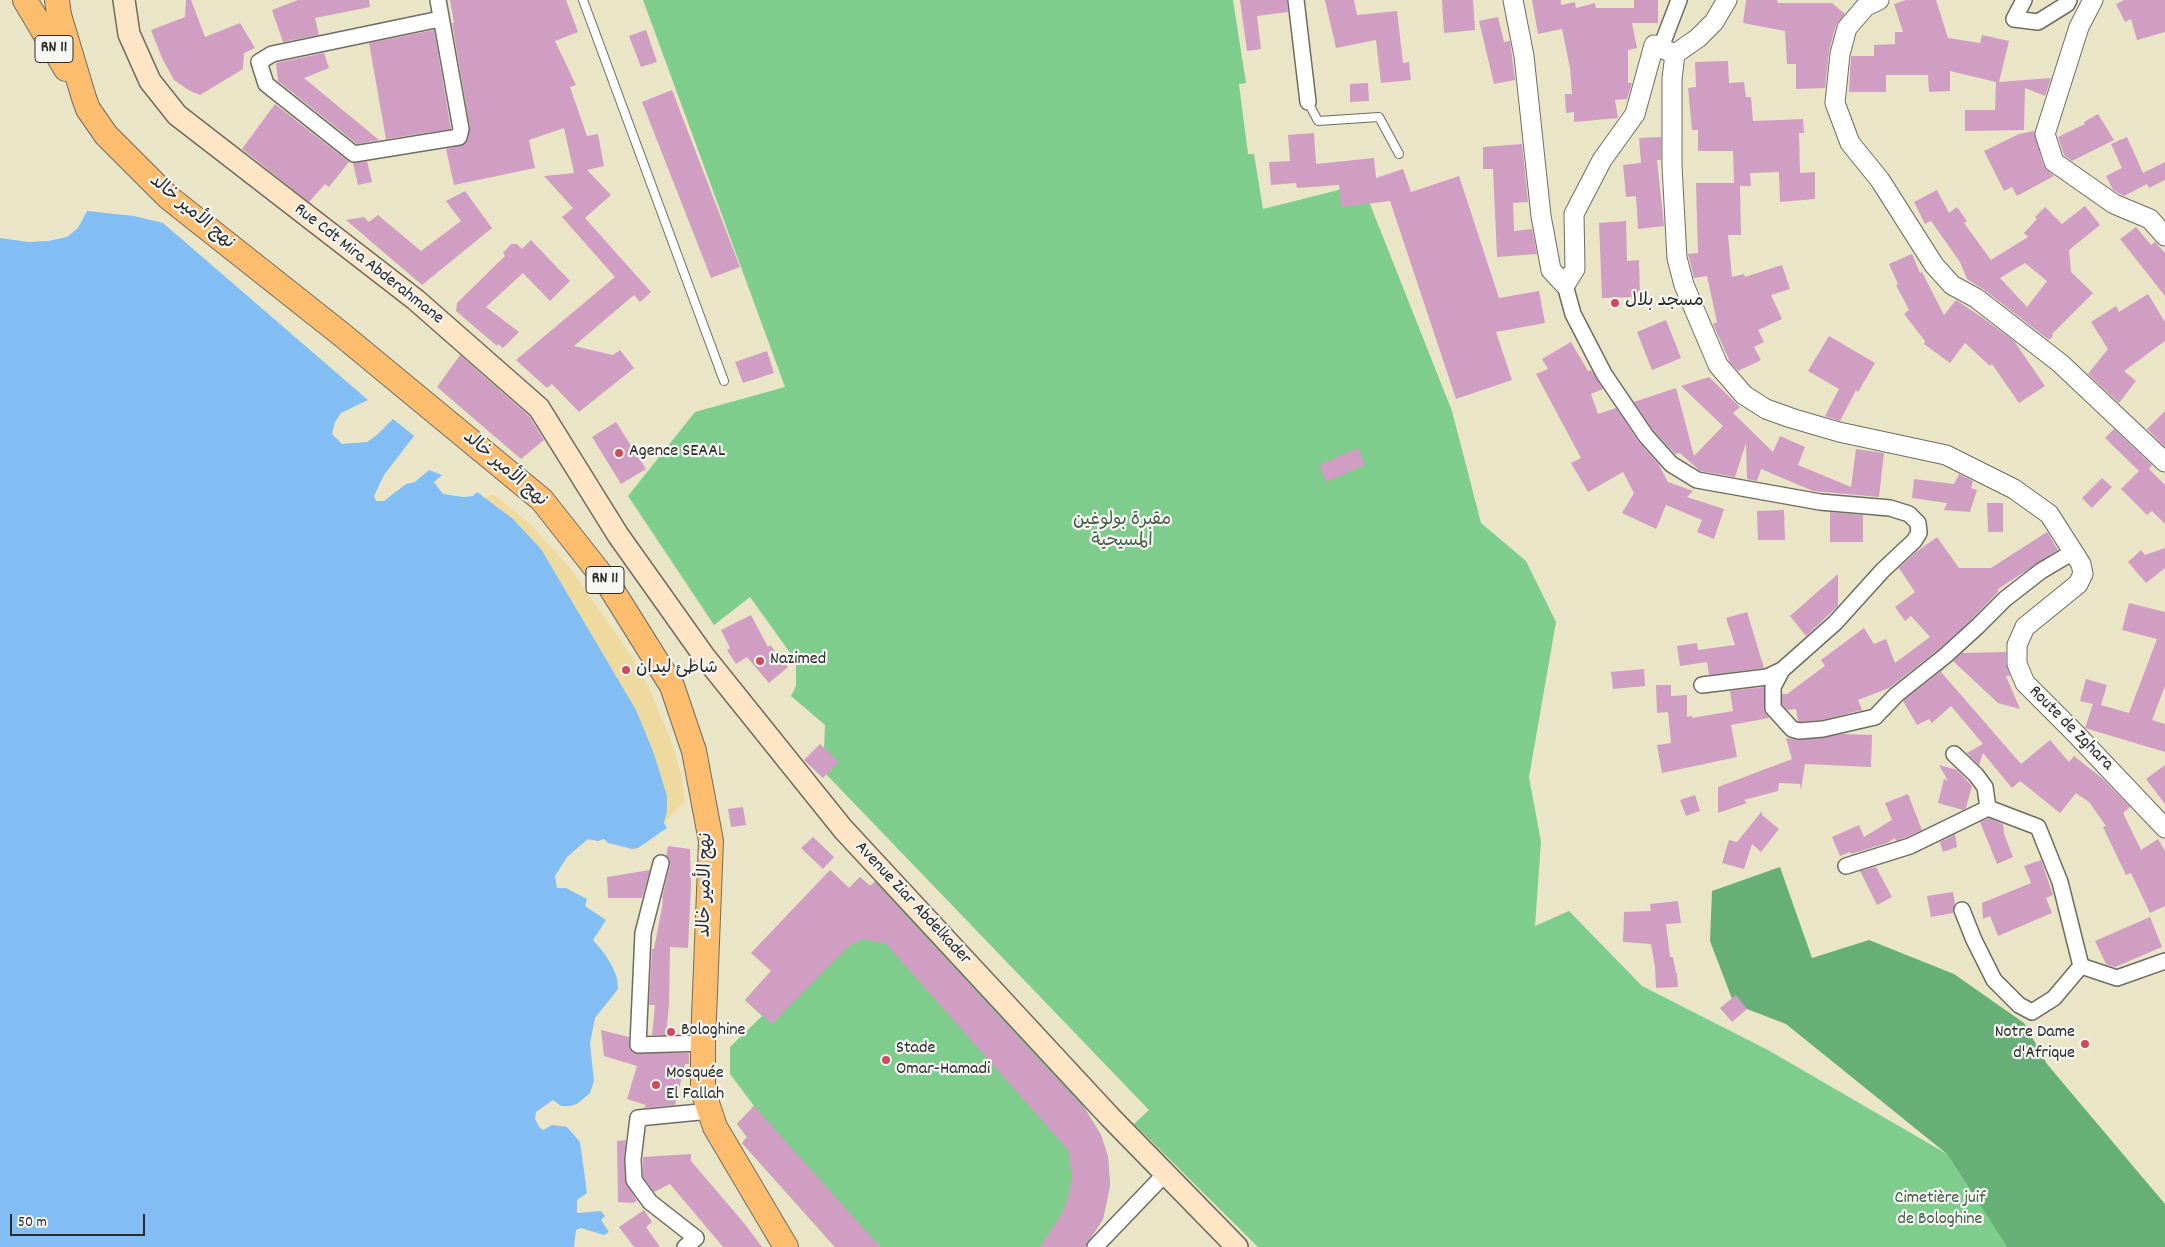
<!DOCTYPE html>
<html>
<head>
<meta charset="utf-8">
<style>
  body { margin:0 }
  #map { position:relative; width:2165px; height:1247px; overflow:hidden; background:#ebe5c8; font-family:Dekko,sans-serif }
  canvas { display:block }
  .scale { position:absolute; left:10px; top:1214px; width:135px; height:22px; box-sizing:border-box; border:2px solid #2b2b2b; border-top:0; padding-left:6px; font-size:15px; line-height:18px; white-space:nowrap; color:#2b2b2b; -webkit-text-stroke:4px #f6f6f2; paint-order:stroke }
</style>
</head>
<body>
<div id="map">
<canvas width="2165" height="1247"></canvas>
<div class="scale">50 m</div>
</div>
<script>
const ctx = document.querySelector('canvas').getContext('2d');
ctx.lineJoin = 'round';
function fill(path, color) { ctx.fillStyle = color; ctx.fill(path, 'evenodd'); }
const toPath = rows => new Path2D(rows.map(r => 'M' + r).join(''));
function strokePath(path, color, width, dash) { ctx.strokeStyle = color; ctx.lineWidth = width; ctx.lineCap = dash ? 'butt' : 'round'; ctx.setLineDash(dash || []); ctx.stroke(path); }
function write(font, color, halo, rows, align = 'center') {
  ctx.font = font + ' Dekko,"Playpen Sans Arabic",sans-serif'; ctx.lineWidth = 4.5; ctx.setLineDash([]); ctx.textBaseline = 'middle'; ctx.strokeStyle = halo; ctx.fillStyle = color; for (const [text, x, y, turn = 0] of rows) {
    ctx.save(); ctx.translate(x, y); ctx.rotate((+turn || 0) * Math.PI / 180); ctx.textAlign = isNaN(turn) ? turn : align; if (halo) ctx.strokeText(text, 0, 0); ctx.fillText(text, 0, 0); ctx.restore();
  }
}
fill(toPath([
  [643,0,1233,0,1246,83,1239,84,1248,154,1254,154,1263,209,1362,184,1452,411,1481,523,1526,561,1556,622,1529,777,1541,842,1535,926,1569,911,1642,986,1768,1050,1947,1154,2007,1247,1258,1247,1134,1124,1149,1110,823,771,825,725,791,696,796,686,796,661,750,597,714,625,628,496,695,412,785,387],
  [830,870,849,888,860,877,870,886,876,881,1083,1105,1101,1135,1108,1157,1110,1186,1103,1219,1085,1247,880,1247,877,1243,872,1247,835,1247,742,1143,747,1137,737,1124,754,1106,730,1074,730,1047,762,1016,745,1000,771,971]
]), '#7ecd8d');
fill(toPath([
  [1780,867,1812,958,1869,940,1954,974,2024,1023,2047,1064,2165,1204,2165,1247,2007,1247,1947,1154,1786,1024,1734,1004,1710,941,1712,891]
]), '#66b078');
fill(toPath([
  [491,495,496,496,530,524,571,569,630,654,648,686,670,738,681,774,685,801,664,823,667,810,653,751,636,710,541,549,513,519,485,498]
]), '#eeda9e');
fill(toPath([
  [87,211,134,216,163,223,368,400,341,413,335,422,332,434,342,444,367,442,377,435,393,419,414,436,384,475,374,496,376,501,384,501,406,484,415,482,429,470,442,475,434,482,443,494,463,497,473,496,477,492,513,519,541,549,636,710,653,751,667,796,667,810,664,823,667,828,638,848,632,849,608,843,604,839,598,841,588,839,567,857,555,876,557,888,566,888,587,899,585,906,606,920,593,940,604,953,612,966,617,978,618,989,595,1018,590,1043,594,1081,590,1093,577,1104,570,1106,561,1106,553,1100,536,1112,535,1119,540,1128,543,1130,552,1125,567,1127,580,1142,587,1193,577,1200,577,1213,601,1211,605,1216,601,1220,609,1232,604,1235,581,1228,576,1230,574,1247,0,1247,0,238,28,242,48,241,67,237,78,228]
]), '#82bdf4');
fill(toPath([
  [186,0,191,0,205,37,240,23,255,48,244,53,243,69,200,95,190,91,174,80,162,58,151,30,185,17],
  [298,0,369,0,370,7,315,18,319,35,283,42,272,10],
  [450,0,566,0,578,32,555,41,576,85,570,87,587,136,598,134,604,166,587,170,611,195,585,218,651,292,640,302,634,295,574,346,613,355,620,350,634,368,579,412,552,384,547,388,516,360,615,277,562,217,573,208,544,176,574,173,564,128,529,140,535,168,454,185,446,149,465,144,468,139,470,128,452,23,454,23],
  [1240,0,1287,0,1288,12,1257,16,1261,49,1247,51],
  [1325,0,1354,0,1357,15,1397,11,1403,63,1409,62,1411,80,1381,83,1376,40,1336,48],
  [1442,0,1473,0,1475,30,1444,33],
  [1532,0,1561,0,1561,5,1575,2,1576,8,1595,3,1596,8,1634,8,1634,0,1658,0,1658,23,1632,23,1637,48,1628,50,1628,83,1632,83,1627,99,1615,100,1618,118,1574,122,1574,112,1566,113,1565,94,1572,94,1570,68,1562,29,1538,34],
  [1746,0,1777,0,1778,3,1832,3,1845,14,1836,25,1829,51,1825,88,1796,89,1796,64,1787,64,1785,31,1743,23],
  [1906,0,1936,0,1948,38,1980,43,1982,35,2009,41,1999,82,2051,78,2045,96,2025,88,2024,130,1965,131,1965,110,1995,110,1996,82,1950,71,1950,91,1929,92,1928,75,1886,75,1886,92,1849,92,1851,56,1874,56,1874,45,1895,44,1895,32,1903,32,1894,4],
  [2124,0,2165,0,2165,32,2137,40,2131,19,2125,22,2116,4],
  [1498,17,1504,42,1510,41,1515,80,1494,84,1479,21],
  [434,30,451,129,386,139,369,43],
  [646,30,657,62,641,67,629,36],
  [324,53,329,68,304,78,379,140,357,144,278,81,276,63],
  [1728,61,1729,83,1744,82,1746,97,1751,97,1753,121,1803,119,1804,133,1799,133,1800,173,1815,172,1815,199,1780,202,1779,172,1750,173,1751,186,1740,186,1741,235,1728,235,1732,277,1744,274,1745,277,1782,265,1790,289,1771,295,1782,319,1758,330,1764,342,1754,347,1761,360,1738,371,1730,362,1713,324,1717,322,1707,276,1694,278,1688,254,1698,253,1696,183,1734,183,1733,151,1698,151,1698,130,1692,130,1688,88,1696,87,1695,62],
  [1368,83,1369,101,1350,102,1350,84],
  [672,90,740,267,711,278,642,102],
  [275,104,349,162,329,187,325,184,309,202,242,149],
  [2098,114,2114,140,2072,161,2064,155,2058,137,2085,124,2084,122],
  [2034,131,2043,165,2054,176,2017,196,2012,187,2004,191,1984,151,2019,134],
  [1314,133,1316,164,1374,158,1376,178,1403,169,1411,192,1459,176,1499,298,1539,291,1545,323,1496,332,1512,380,1456,399,1390,201,1341,207,1339,185,1297,188,1296,183,1271,185,1269,162,1290,161,1288,135],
  [1661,137,1661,160,1657,160,1664,226,1638,229,1636,196,1626,197,1623,165,1641,163,1639,138],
  [2127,137,2143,173,2165,162,2165,180,2149,188,2147,184,2124,196,2113,190,2106,176,2122,168,2111,144],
  [1522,144,1528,202,1513,203,1514,231,1532,229,1537,254,1497,257,1493,169,1483,169,1483,147],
  [367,161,372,182,358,185,353,163],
  [1937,190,1949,213,1957,207,1967,221,1964,223,1991,260,2028,237,2024,233,2037,219,2035,217,2045,207,2062,224,2085,206,2100,225,2069,250,2071,272,2093,293,2052,334,2053,336,2049,340,1983,289,1967,279,1960,262,1931,221,1925,224,1914,202],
  [2025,263,2047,281,2027,307,2000,278],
  [465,191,492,228,422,285,346,220,364,217,369,222,378,215,421,251,461,221,446,201],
  [1626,221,1627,261,1639,260,1640,297,1602,298,1599,223],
  [2136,227,2151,245,2155,242,2165,253,2165,296,2120,239],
  [531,240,570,281,550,301,523,273,486,307,519,332,503,348,498,344,497,346,456,311,457,303,505,256,503,253,511,244,517,244,522,249],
  [1912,254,1920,273,1922,272,1944,315,1956,300,1983,318,2014,341,2045,386,2019,403,1992,364,1990,366,1965,343,1950,363,1924,344,1925,341,1904,314,1909,310,1896,285,1898,284,1889,264],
  [2148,294,2165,322,2165,341,2124,371,2136,381,2119,403,2088,374,2108,349,2091,322,2116,306,2119,312],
  [1666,320,1681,358,1652,370,1637,332],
  [1829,336,1875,363,1858,392,1856,390,1840,421,1825,416,1839,389,1808,371],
  [1571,342,1588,371,1591,370,1603,389,1591,394,1598,414,1616,408,1638,441,1659,465,1668,482,1693,491,1687,497,1724,509,1714,539,1697,532,1702,520,1666,505,1656,529,1622,513,1634,493,1623,472,1588,492,1571,463,1581,458,1536,374,1548,369,1542,359],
  [767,351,774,373,743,383,735,362],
  [460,355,529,416,544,440,521,459,437,387],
  [1709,377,1740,407,1733,413,1773,452,1780,436,1805,447,1798,465,1851,487,1856,449,1884,453,1879,497,1813,491,1761,469,1757,481,1747,479,1746,443,1735,477,1700,471,1680,453,1675,454,1653,430,1634,402,1676,388,1694,456,1723,426,1681,386],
  [2165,411,2165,447,2147,429],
  [616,422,646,469,621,484,592,437],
  [2114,429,2152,465,2149,469,2165,485,2165,524,2152,511,2147,515,2121,489,2139,471,2105,438],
  [1358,448,1365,465,1326,482,1319,465],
  [1959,474,1973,481,1971,488,1977,490,1970,512,1944,510,1947,503,1912,498,1914,479,1954,484],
  [2102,478,2112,487,2092,508,2082,498],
  [1987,503,2003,503,2003,532,1988,532],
  [1784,510,1785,540,1758,540,1757,511],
  [1830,512,1863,515,1863,542,1830,542],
  [2047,532,2058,550,1998,589,1998,592,1972,619,1939,649,1889,688,1858,700,1862,710,1822,720,1800,722,1798,721,1796,709,1787,710,1782,704,1782,694,1787,694,1825,666,1821,660,1864,628,1874,644,1886,639,1895,663,1930,637,1911,616,1905,621,1895,607,1915,592,1899,568,1915,553,1937,537,1959,568,1991,568],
  [2165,548,2165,568,2146,583,2128,562,2141,550,2145,555],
  [1838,574,1838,606,1806,636,1790,616],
  [2129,603,2165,612,2165,686,2152,720,2165,724,2165,752,2085,728,2093,704,2080,701,2086,679,2107,685,2101,705,2129,713,2157,639,2122,630],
  [1747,612,1764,668,1709,675,1707,662,1680,666,1677,646,1697,643,1698,650,1735,645,1726,618],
  [751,615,768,647,770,645,788,667,769,683,747,657,736,664,727,650,730,648,721,630],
  [2006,652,2006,664,2010,676,2006,676,2020,709,1998,703,1953,661,1962,653],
  [1950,664,1941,672,2021,764,2050,740,2069,762,2074,756,2103,779,2130,807,2123,813,2141,850,2158,839,2165,851,2165,906,2150,913,2131,873,2126,875,2103,827,2106,826,2089,802,2076,793,2060,813,2020,781,2012,788,1983,753,1979,765,1967,753,1983,744,1951,706,1932,723,1929,719,1917,725,1903,701],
  [1644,669,1645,686,1613,689,1611,672],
  [1656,685,1671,685,1671,696,1687,695,1687,717,1692,716,1692,718,1733,711,1730,691,1764,687,1764,708,1769,718,1731,725,1737,757,1662,773,1657,745,1671,743,1668,712,1657,713],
  [1842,734,1872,735,1871,767,1805,764,1801,790,1800,784,1779,783,1778,791,1744,800,1747,803,1718,813,1718,787,1792,759,1786,738,1800,740],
  [820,744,839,762,823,778,804,760],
  [1939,765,1957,770,1972,786,1966,808,1963,810,1938,803,1944,779,1948,781],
  [2165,765,2165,804,2146,779],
  [1908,794,1922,830,1907,837,1896,841,1895,838,1887,843,1851,854,1850,852,1840,856,1832,837,1859,825,1864,837,1892,820,1885,803],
  [1695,795,1700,811,1686,816,1680,800],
  [743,807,746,825,731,827,728,809],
  [1762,811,1762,815,1779,829,1761,852,1752,844,1744,869,1722,863,1729,840,1737,842],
  [1989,818,2003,824,2004,834,2013,857,1997,864,1980,822],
  [1955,834,1957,847,1943,852,1940,842],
  [813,837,834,857,823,869,801,848],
  [668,846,690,849,691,884,688,948,670,947,669,1005,666,1035,652,1035,655,1005,649,1005,652,949,654,949,662,907,663,898,662,898,670,865,670,860,666,856],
  [2041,860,2053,895,2046,898,2052,913,1998,936,1990,916,1983,919,1982,903,2031,883,2024,866],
  [1876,867,1892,897,1877,905,1860,871],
  [650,870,642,898,608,898,607,877],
  [830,870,849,888,860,877,870,886,875,882,1085,1109,1101,1135,1108,1157,1110,1186,1103,1219,1085,1247,1040,1247,1063,1212,1070,1191,1072,1175,1068,1150,886,944,863,939,849,946,772,1024,745,1000,771,971,751,953],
  [1953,892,1955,904,1953,913,1931,917,1927,896],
  [1678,901,1681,923,1666,924,1670,957,1673,957,1676,973,1677,973,1678,987,1656,988,1655,967,1651,944,1623,942,1624,912,1651,911,1650,904],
  [2150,917,2162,947,2115,967,2106,964,2095,941],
  [1736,995,1747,1009,1732,1022,1720,1008],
  [601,1030,629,1037,630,1049,634,1053,689,1053,689,1064,685,1064,675,1105,644,1108,646,1105,627,1099,637,1066,604,1056],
  [754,1106,880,1247,835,1247,742,1143,747,1137,737,1124],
  [626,1140,624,1159,625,1180,637,1201,633,1203,618,1202,617,1141],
  [691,1154,691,1161,744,1223,762,1247,723,1247,670,1184,654,1192,643,1177,643,1155,643,1157],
  [644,1210,652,1222,646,1227,660,1247,634,1247,619,1227]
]), '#cf9ec2');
const service = toPath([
  [583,0,724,381],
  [1308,102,1318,121,1379,117,1399,154]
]);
const minor = toPath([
  [438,0,461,129,459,137,354,154,266,84,259,62,272,54,440,19],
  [1296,0,1308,102],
  [2024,0,2014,19,2038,22,2067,4,2069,0],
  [1661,47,1679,0],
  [1565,285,1573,314,1604,374,1646,436,1671,464,1697,480,1820,502,1890,508,1909,514,1918,523,1919,533,1914,541,1883,570,1835,623,1782,670,1767,677,1702,685],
  [1782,670,1773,687,1773,708,1792,729,1799,731,1823,729,1875,717,1896,695,1945,656,1978,626,2005,599,2041,571,2073,552],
  [1954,754,1976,775,1985,787,1988,808],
  [661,863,643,933,638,1045,703,1043],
  [1846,866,1910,846,1988,808,2038,827,2060,882,2081,966],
  [1962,910,1974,940,1994,980,2019,1005,2032,1012,2054,998,2081,966,2117,978,2165,961],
  [685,1247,696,1238,650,1202,634,1180,633,1159,638,1118,710,1111],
  [1095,1247,1165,1174]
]);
const tertiary = toPath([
  [1513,0,1524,56,1541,216,1551,270,1565,285,1575,269,1574,214,1602,160,1635,114,1654,45,1675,54,1672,79,1672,166,1677,258,1684,285,1718,365,1744,395,1766,409,1791,418,1839,432,1946,455,2014,489,2049,514,2081,564,2083,574,2078,584,2025,627,2017,645,2017,664,2025,683,2074,732,2165,828],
  [1879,0,1866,6,1847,28,1840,54,1835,103,1850,143,1880,180,1934,265,1952,285,1976,298,2060,363,2165,462],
  [2093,0,2079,27,2045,134,2054,162,2114,204,2150,219,2165,236],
  [1675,54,1698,38,1714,22,1727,0]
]);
const secondary = toPath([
  [124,0,129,34,150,81,177,115,416,300,539,408,618,535,704,656,843,829,1110,1117,1237,1247]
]);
const primary = toPath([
  [25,0,66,69],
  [57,0,59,15,84,98,88,109,106,135,168,197,341,334,542,500,609,585,672,686,694,751,711,841,703,1043,703,1091,715,1127,786,1247]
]);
strokePath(service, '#6e6c62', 10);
strokePath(minor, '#6e6c62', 18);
strokePath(tertiary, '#6e6c62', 21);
strokePath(secondary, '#6e6c62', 24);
strokePath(primary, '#6e6c62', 26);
strokePath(service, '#fff', 8);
strokePath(minor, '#fff', 15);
strokePath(tertiary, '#fff', 19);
strokePath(secondary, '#fee5c5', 21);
strokePath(primary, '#fcbd6f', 24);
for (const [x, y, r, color] of [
  [1615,303,5,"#d1495b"],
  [619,453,5,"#d1495b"],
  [760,661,5,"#d1495b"],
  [626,670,5,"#d1495b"],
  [671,1032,5,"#d1495b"],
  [2085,1044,5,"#d1495b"],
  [886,1060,5,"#d1495b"],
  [656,1085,5,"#d1495b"]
]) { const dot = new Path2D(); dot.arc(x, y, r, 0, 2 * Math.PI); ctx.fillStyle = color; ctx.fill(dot); strokePath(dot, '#f6f6f2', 2); }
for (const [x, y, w] of [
  [54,49,38],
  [605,580,38]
]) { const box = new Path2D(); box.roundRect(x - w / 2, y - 13.5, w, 27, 4); ctx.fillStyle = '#f6f6f2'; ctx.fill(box); strokePath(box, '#2b2b2b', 1); }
write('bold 16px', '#2b2b2b', null, [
  ["RN 11",54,49],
  ["RN 11",605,580]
]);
write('18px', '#2b2b2b', '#f6f6f2', [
  ["نهج الأمير خالد",191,213,40],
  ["Rue Cdt Mira Abderahmane",368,265,38],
  ["نهج الأمير خالد",504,470,41],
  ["Route de Zghara",2070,729,45],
  ["نهج الأمير خالد",707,885,-89],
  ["Avenue Ziar Abdelkader",912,904,47]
]);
write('18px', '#2b2b2b', '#f6f6f2', [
  ["مسجد بلال",1625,303],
  ["Agence SEAAL",629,453],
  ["Nazimed",770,661],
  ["شاطئ ليدان",636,670],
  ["Bologhine",681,1032],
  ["Notre Dame",2075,1034,"right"],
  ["d'Afrique",2075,1055,"right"],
  ["Stade",896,1050],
  ["Omar-Hamadi",896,1071],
  ["Mosquée",666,1075],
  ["El Fallah",666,1096]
], 'left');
write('18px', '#445c48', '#f6f6f2', [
  ["مقبرة بولوغين",1122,522],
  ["المسيحية",1122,543],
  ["Cimetière juif",1940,1200],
  ["de Bologhine",1940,1221]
]);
</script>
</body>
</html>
